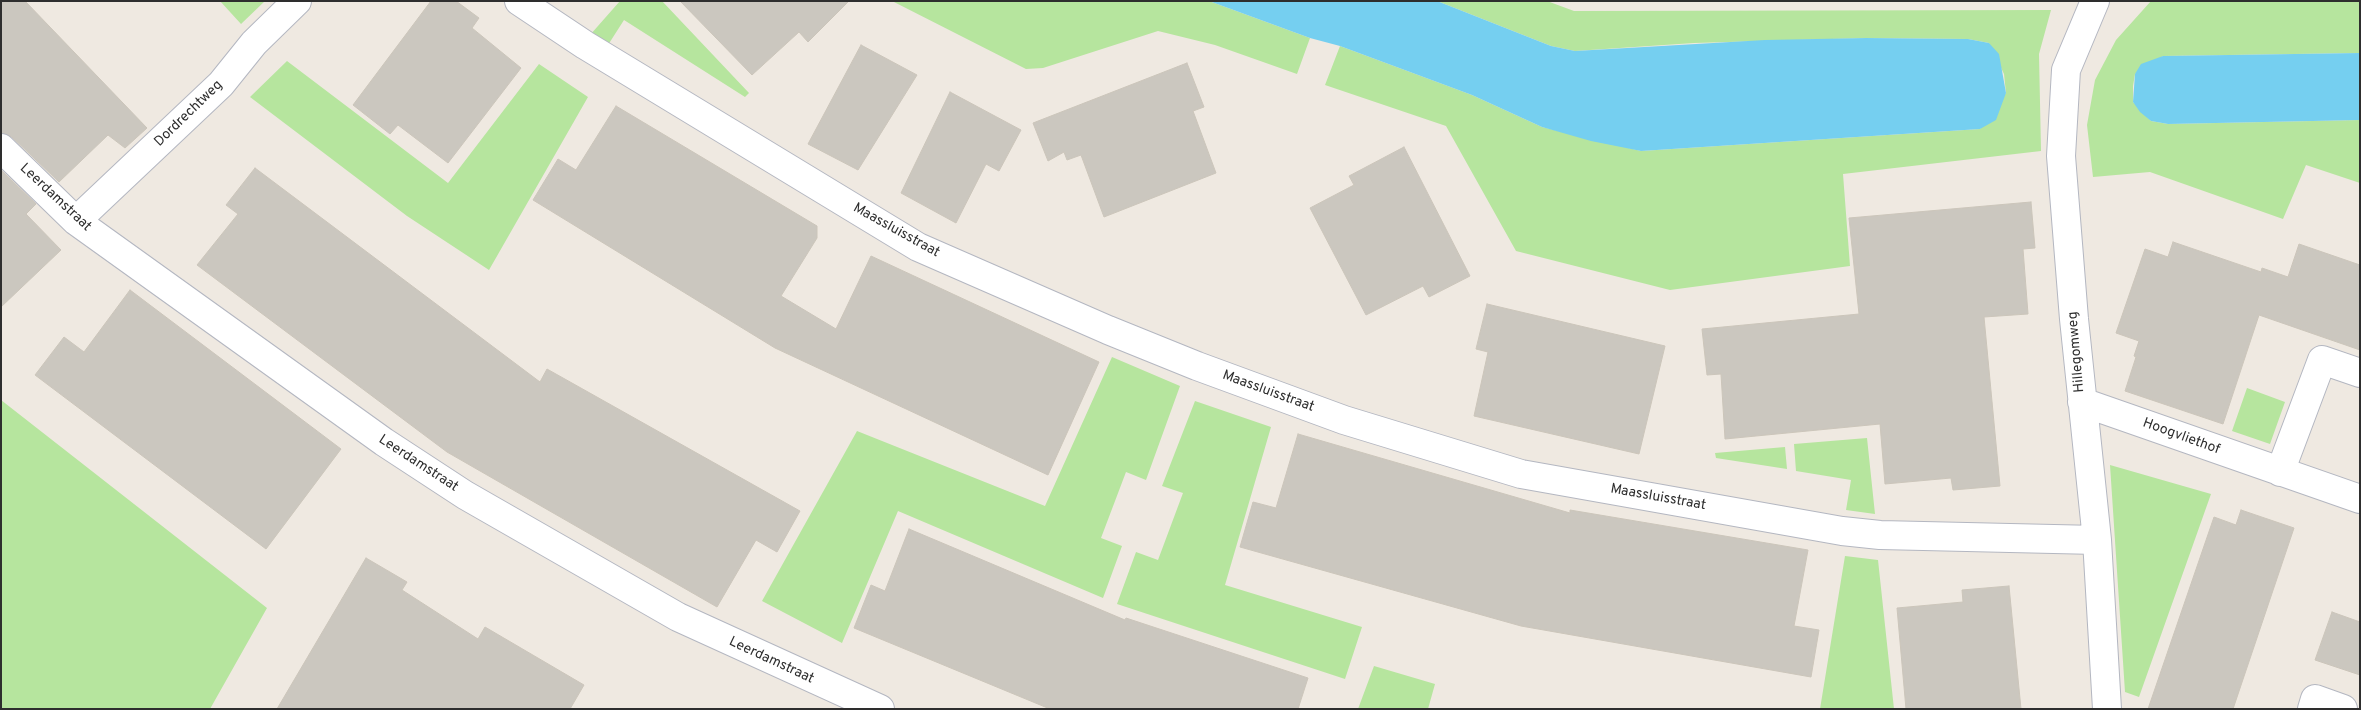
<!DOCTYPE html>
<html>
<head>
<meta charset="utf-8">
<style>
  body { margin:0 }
  #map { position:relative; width:2361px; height:710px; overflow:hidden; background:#efe9e1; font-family:Overpass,sans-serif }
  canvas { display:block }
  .frame { position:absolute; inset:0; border:2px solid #2e2e2e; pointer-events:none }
</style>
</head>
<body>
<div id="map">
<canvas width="2361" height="710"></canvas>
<div class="frame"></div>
</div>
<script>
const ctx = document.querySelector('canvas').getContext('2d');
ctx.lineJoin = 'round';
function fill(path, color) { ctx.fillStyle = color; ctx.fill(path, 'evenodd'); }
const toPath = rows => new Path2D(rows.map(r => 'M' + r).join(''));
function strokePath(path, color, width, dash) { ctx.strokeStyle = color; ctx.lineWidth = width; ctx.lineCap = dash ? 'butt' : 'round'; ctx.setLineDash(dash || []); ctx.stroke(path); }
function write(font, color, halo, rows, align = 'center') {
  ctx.font = font + ' Overpass,sans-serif'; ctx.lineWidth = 5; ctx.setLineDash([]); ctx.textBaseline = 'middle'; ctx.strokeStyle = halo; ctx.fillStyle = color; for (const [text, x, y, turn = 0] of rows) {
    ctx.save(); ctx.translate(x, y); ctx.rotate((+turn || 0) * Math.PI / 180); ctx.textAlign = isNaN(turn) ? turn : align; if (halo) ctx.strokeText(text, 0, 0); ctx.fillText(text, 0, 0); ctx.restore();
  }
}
fill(toPath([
  [220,1,265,1,241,24],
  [620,1,662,1,749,93,745,97,624,20,608,45,590,35],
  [892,1,1209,1,1310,38,1297,74,1215,45,1158,31,1043,68,1026,69],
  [1437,1,1547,1,1574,11,2051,10,2039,54,2041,151,1843,174,1850,266,1670,290,1516,251,1446,126,1325,85,1340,46,1472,95,1542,127,1641,151,1980,129,2006,93,2004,74,1989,43,1968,39,1866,38,1694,43,1575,51,1551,46],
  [2151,1,2360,1,2360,53,2163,56,2135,74,2133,86,2133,102,2151,121,2168,124,2360,120,2360,183,2306,165,2283,219,2150,172,2093,177,2087,125,2095,80,2116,40],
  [287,61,448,183,539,64,588,97,489,270,407,216,250,97],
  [1112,357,1180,386,1146,480,1126,472,1101,538,1122,546,1103,598,898,511,842,643,762,601,857,431,1045,506],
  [2247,388,2285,402,2270,444,2232,431],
  [1,400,267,608,210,709,1,709],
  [1195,401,1271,427,1225,585,1362,627,1345,679,1117,604,1136,552,1158,560,1183,493,1162,486],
  [1867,438,1875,514,1846,510,1851,480,1796,471,1794,444],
  [1785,447,1787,469,1716,458,1715,453],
  [2110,465,2211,494,2139,697,2125,692],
  [1845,556,1878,560,1894,709,1820,709],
  [1374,666,1435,684,1428,709,1358,709]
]), '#b6e59e');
fill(toPath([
  [1209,1,1437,1,1551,46,1575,51,1765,40,1866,38,1968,39,1989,43,1999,54,2006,93,1996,120,1980,129,1641,151,1591,141,1542,127,1472,95,1340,46,1310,38],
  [2360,53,2360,120,2168,124,2151,121,2140,112,2133,102,2135,74,2141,64,2163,56]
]), '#75cff0');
const building = toPath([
  [1,1,25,1,147,128,125,148,108,135,59,182,12,137,1,133,1,1],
  [431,1,456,1,479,18,472,28,521,68,448,163,398,125,390,134,353,105,431,1],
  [680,1,849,1,808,42,799,32,752,75,680,1],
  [861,45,917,75,858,170,808,144,861,45],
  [1187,63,1204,107,1193,111,1216,173,1104,217,1081,155,1067,160,1064,152,1048,161,1033,123,1187,63],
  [950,92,1021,130,999,171,986,164,956,223,901,193,950,92],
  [616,106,817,226,817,238,781,296,836,329,871,256,1099,362,1048,475,775,348,533,200,558,159,576,170,616,106],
  [1404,147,1470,276,1429,297,1423,286,1366,315,1310,208,1354,185,1349,176,1404,147],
  [255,168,540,382,547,369,800,511,777,552,756,540,717,607,447,452,197,265,238,214,226,205,255,168],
  [1,170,36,204,26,214,61,250,1,307,1,170],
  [2031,202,2035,248,2023,249,2028,314,1984,317,2000,486,1953,490,1951,478,1885,484,1880,424,1725,439,1721,374,1707,375,1702,329,1859,314,1849,218,2031,202],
  [2173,242,2261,272,2262,268,2288,277,2299,244,2360,265,2360,350,2259,315,2223,424,2125,391,2136,357,2134,356,2139,341,2116,333,2145,249,2168,257,2173,242],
  [130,290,341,449,266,549,35,375,64,337,84,352,130,290],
  [1487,304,1665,346,1639,454,1474,416,1488,352,1476,349,1487,304],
  [1298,434,1570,513,1570,510,1808,550,1794,626,1819,630,1811,677,1521,626,1240,547,1253,502,1276,508,1298,434],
  [2241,510,2294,528,2233,709,2148,709,2214,517,2236,525,2241,510],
  [909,529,1125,620,1126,618,1308,678,1298,709,1050,709,854,628,871,585,885,591,909,529],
  [366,558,407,582,402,590,478,639,485,627,584,685,570,709,277,709,366,558],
  [2009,586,2021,709,1906,709,1897,608,1963,602,1962,590,2009,586],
  [2332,612,2360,622,2360,675,2315,660,2332,612]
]);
fill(building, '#cbc7bf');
strokePath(building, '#cbc5ba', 1);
const minor = toPath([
  [519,1,585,45,918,247,1108,330,1197,366,1344,420,1521,474,1842,531,1880,535,2097,540],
  [2095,1,2066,70,2061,156,2074,319,2097,540,2107,709],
  [1,148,76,221,384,442,465,495,678,617,880,709],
  [76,221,221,84,254,43,297,1],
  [2082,402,2360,499],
  [2280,472,2322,360,2360,373],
  [2312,709,2315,699,2343,709]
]);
strokePath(minor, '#b4b7c1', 30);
strokePath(minor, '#fff', 28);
write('14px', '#2e2e2e', '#fff', [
  ["Dordrechtweg",189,114,-44],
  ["Leerdamstraat",55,198,43],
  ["Maassluisstraat",896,231,29],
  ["Hillegomweg",2077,352,-95],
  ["Maassluisstraat",1268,392,20],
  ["Hoogvliethof",2181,437,20],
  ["Leerdamstraat",418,464,33],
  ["Maassluisstraat",1658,498,10],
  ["Leerdamstraat",771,661,25]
]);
</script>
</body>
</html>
